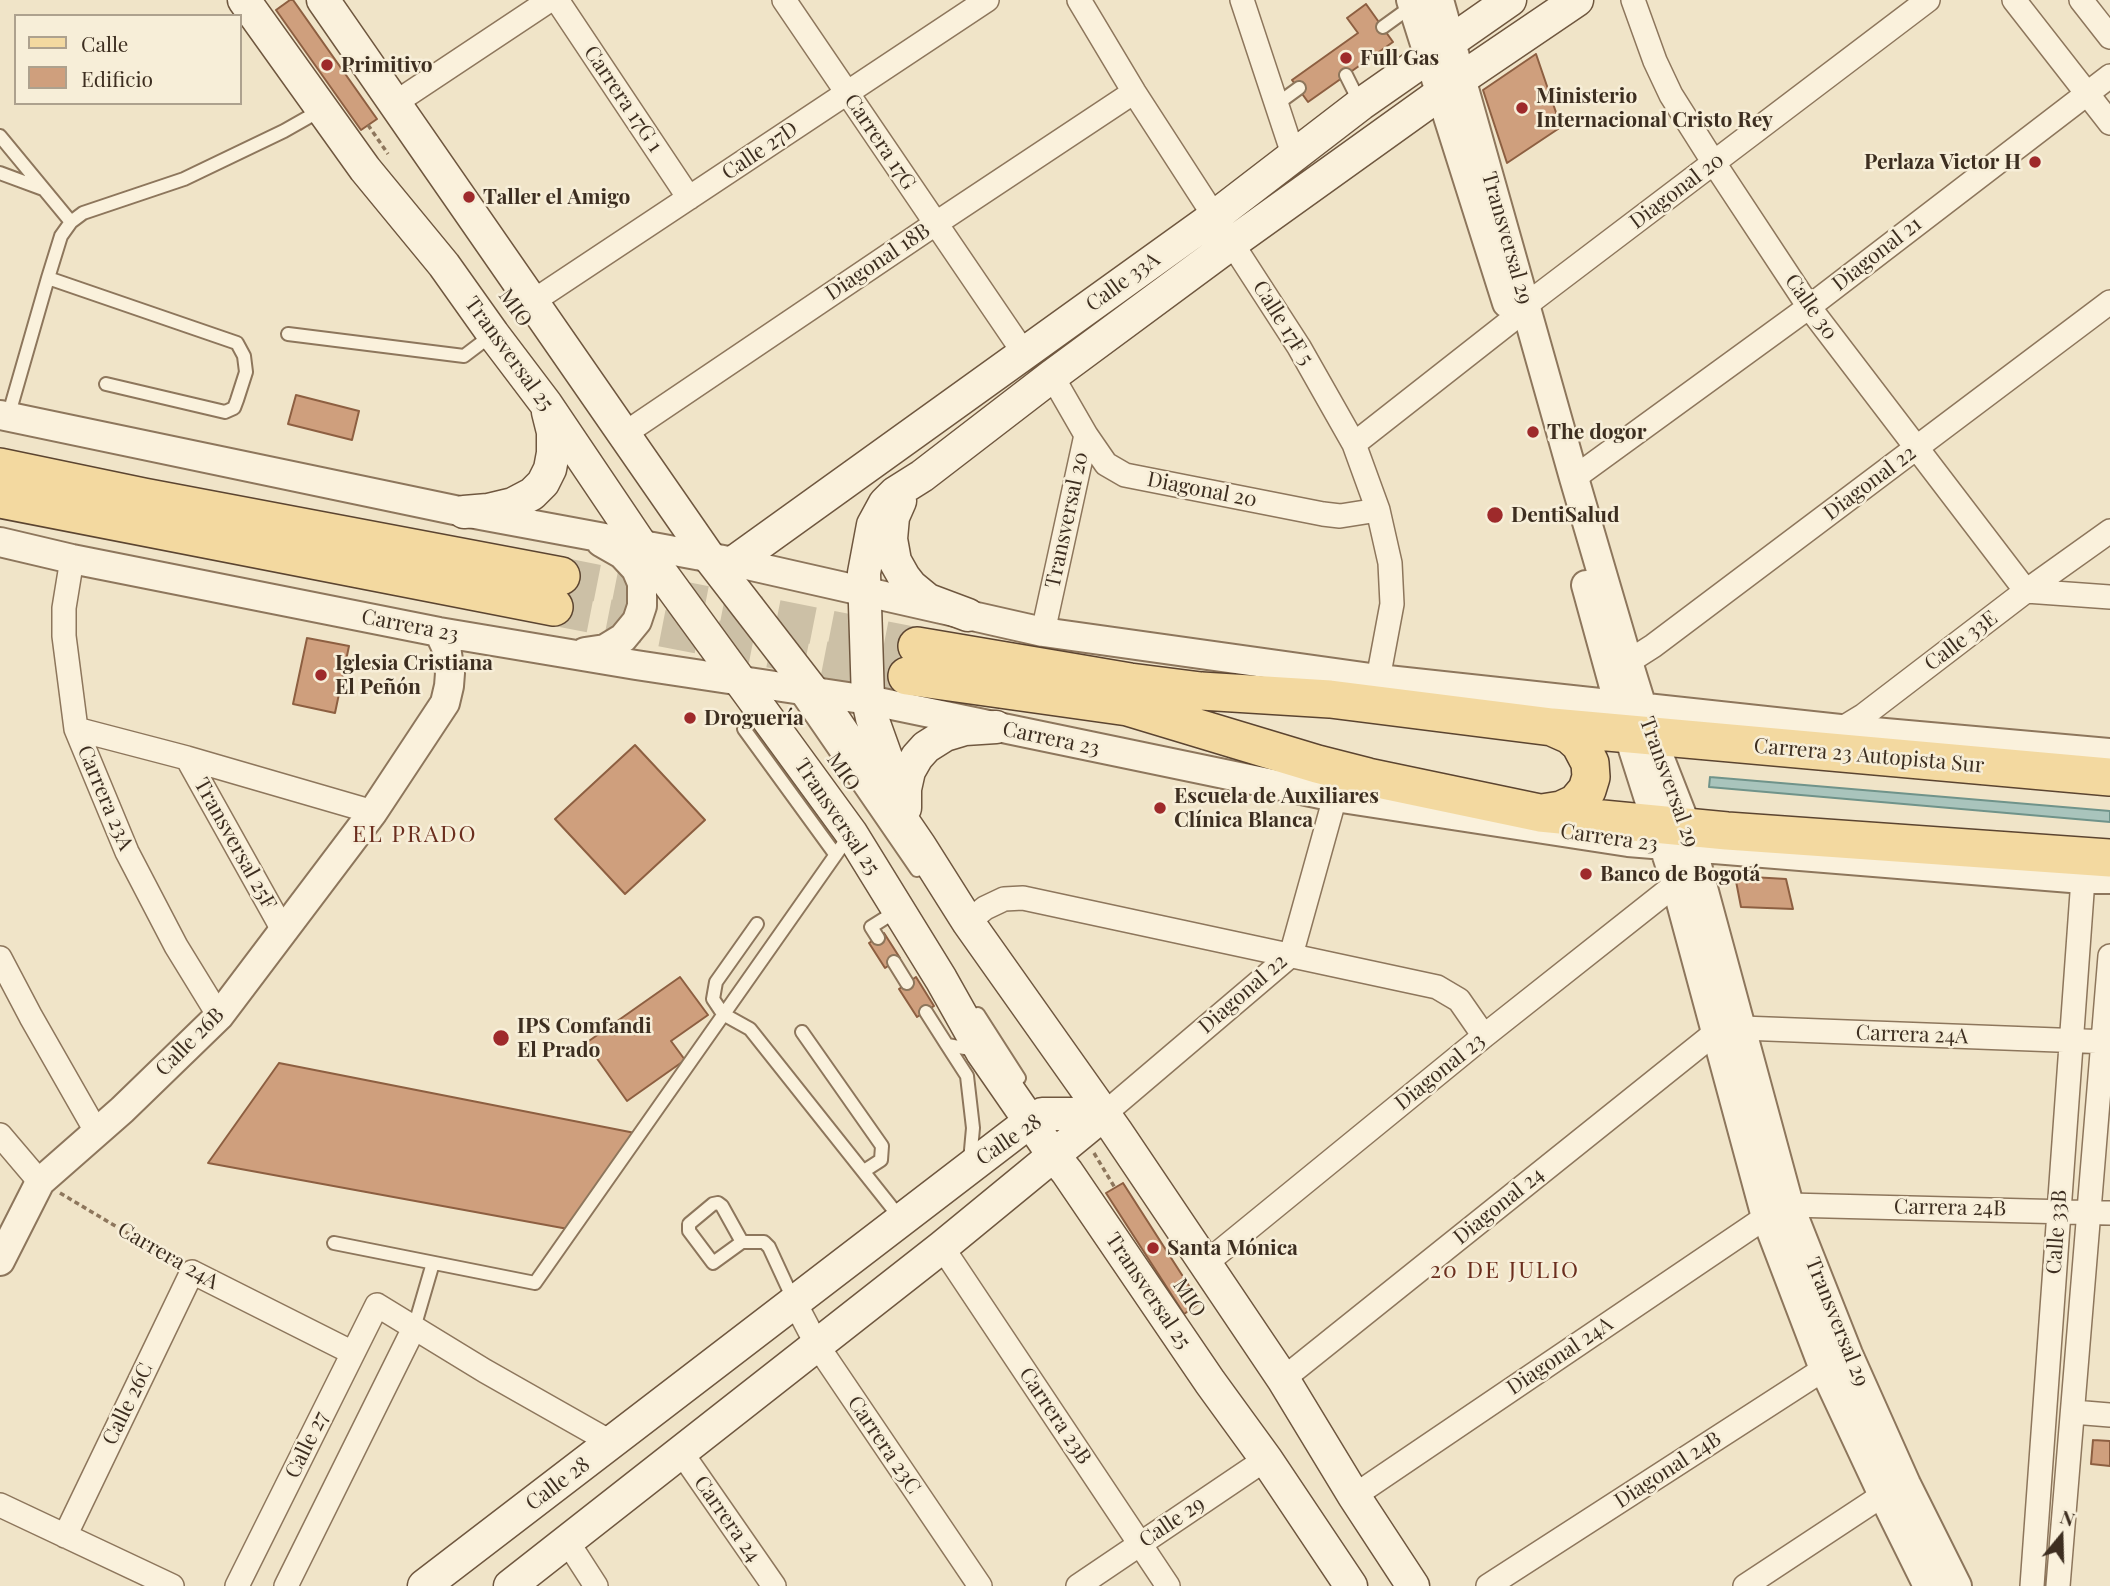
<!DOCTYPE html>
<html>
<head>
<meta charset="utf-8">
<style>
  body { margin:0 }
  #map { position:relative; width:2110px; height:1586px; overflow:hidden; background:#f0e4c8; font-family:"Playfair Display",serif }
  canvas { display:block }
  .legend { position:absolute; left:14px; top:14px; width:228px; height:91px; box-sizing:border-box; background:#f7eed8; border:2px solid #ada18e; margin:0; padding:9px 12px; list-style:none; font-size:21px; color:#3d2e20 }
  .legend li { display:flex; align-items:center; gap:14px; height:35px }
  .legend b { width:35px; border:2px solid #ada18e }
  .north { position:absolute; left:2026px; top:1502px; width:70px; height:70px; -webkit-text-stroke:5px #f7eed8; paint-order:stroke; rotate:19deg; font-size:19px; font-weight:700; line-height:28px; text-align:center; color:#3d2e20 }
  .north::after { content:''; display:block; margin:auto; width:24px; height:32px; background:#3d2e20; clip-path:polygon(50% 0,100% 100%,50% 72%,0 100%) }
</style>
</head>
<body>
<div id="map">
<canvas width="2110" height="1586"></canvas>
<ul class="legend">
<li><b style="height:9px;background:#f3d9a0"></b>Calle</li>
<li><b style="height:19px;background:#cf9f7d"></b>Edificio</li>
</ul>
<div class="north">N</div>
</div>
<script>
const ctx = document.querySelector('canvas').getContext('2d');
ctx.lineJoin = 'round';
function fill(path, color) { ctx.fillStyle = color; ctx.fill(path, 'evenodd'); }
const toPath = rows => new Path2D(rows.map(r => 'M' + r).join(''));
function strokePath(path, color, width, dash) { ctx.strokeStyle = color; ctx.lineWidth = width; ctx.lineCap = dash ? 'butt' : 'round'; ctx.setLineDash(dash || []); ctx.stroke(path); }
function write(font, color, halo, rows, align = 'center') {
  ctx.font = font + ' "Playfair Display",serif'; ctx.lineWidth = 5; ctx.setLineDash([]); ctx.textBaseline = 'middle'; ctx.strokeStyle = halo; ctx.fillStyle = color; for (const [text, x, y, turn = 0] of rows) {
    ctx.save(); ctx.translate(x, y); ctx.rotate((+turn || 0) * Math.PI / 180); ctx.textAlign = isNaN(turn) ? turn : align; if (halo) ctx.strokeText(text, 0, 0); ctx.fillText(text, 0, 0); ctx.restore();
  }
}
const water = toPath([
  [1710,777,2110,811,2110,822,1709,787,1710,777]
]);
fill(water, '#a9c4bc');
strokePath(water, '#6f938a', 2);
const building = toPath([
  [290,0,293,0,377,119,361,130,276,10,290,0],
  [1366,4,1393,42,1308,102,1292,80,1358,33,1347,18,1366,4],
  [1536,54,1561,127,1507,163,1483,90,1536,54],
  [296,395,359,411,352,440,288,424,296,395],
  [307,638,349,646,335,713,293,704,307,638],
  [635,745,705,820,625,894,555,819,635,745],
  [1735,876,1786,879,1793,909,1741,907,1735,876],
  [884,933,900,958,885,968,869,943,884,933],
  [680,977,708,1015,671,1041,685,1060,627,1101,586,1043,680,977],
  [916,977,934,1006,917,1017,899,989,916,977],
  [279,1063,635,1133,568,1229,208,1163,279,1063],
  [1123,1183,1200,1303,1184,1314,1106,1193,1123,1183],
  [2093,1440,2110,1441,2110,1466,2091,1464,2093,1440]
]);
fill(building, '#cf9f7d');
strokePath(building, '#8d5f41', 2);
strokePath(toPath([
  [561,576,917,646],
  [554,607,907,676]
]), '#ccc0a6', 37, [37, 18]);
const service = toPath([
  [1383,27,1412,6],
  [1346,75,1360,103],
  [1277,104,1299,88],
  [0,136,71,222],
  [0,173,43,189],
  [48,278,237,343,244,356,246,372,237,400,234,408,225,412,106,384],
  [288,334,464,356,493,334],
  [8,417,48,278,61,236,71,222,83,213,184,179,284,131,321,110],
  [798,697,917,870],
  [744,729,835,854],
  [757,924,716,982,713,999,723,1014,750,1029,901,1219],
  [878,938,871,927,898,910],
  [894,962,907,983],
  [926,1012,947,1045,977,1050],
  [978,1014,1019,1078],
  [802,1032,882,1146,881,1160,864,1171],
  [947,1045,967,1076,973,1128,970,1161],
  [742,1242,713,1263,689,1231,689,1224,713,1204,718,1203,722,1206,742,1242,764,1242,769,1247,794,1301],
  [334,1243,535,1283,851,833],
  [414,1328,433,1263]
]);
const minor = toPath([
  [557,0,689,198],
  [784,0,1024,353],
  [1079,0,1134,92,1299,347,1354,444,1378,510,1390,563,1392,604,1378,679],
  [1242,0,1293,154],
  [1633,0,1655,61,1671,95,1714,163,1809,307,2026,591,2110,597],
  [2014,0,2110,123],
  [2081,0,2110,37],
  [395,103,550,0],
  [532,302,987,0],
  [1526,305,1928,0],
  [624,434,935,224,1134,92],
  [1086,435,1106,464,1125,475,1323,514,1340,516,1378,510],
  [1354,444,1512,320],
  [1574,478,1809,307,2110,76],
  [72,559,64,608,64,636,76,729,127,852,176,946,219,1016],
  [1043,632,1086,435,1052,376],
  [1628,662,1653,646,2110,302],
  [76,729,187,758,373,812],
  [1836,732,1864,715,2026,591,2110,531],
  [187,758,283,930],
  [968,922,985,908,1004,899,1023,898,1437,987,1459,1000,1484,1036],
  [0,958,31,1017,96,1131],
  [1104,1114,1291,955,1335,797],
  [0,1135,40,1182],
  [1789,1205,2110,1213],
  [942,1247,1168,1586],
  [1206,1263,1484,1036,1676,884],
  [794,1301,817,1345,980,1586],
  [1283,1379,1715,1033,1742,1028,2110,1042],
  [2073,1412,2110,1415],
  [681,1452,774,1586],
  [1354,1496,1766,1217],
  [0,1505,172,1586],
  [65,1536,192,1272,353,1353],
  [567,1541,596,1586],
  [237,1586,377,1305,485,1371,612,1443],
  [286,1586,414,1328],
  [1078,1586,1266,1459],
  [1488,1586,1838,1360],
  [1745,1586,1883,1495],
  [2032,1586,2083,879],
  [2058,1586,2110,956]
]);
const tertiary = toPath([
  [1411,0,1507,303],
  [1439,0,1574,478,1628,662,1651,736,1694,846,1696,862,1789,1205,1848,1354,1906,1484,1957,1586],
  [0,415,464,512,734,562,1043,632,1378,679,1840,729,2110,753],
  [0,542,72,559,439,632,636,665,868,700,1335,797,1628,842,2083,879,2110,879],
  [1586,585,1619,705,1676,884,1766,1217,1824,1369,1883,1495,1928,1586],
  [585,652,605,649,623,638,637,621,642,606,642,583,636,569,622,554,601,542],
  [0,1261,40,1182,122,1110,219,1016,373,812,445,703,449,686,450,673,446,647,439,632]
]);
const secondary = toPath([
  [244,0,365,169,444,265,493,334,546,404,641,545,851,833,941,979,982,1052,1054,1156,1067,1172,1210,1382,1266,1459,1351,1586],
  [323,0,709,557,828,711,920,846,968,922,1116,1131,1283,1379,1354,1496,1413,1586],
  [900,501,893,517,891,539,895,561,904,577,911,586,928,600,968,615],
  [464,512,488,510,513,504,532,494,543,483,550,469,553,453,553,432,548,412],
  [734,562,1214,217,1361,104,1510,0],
  [900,796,872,718,868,700,864,573,873,525,885,503,895,493,922,476,1052,376,1232,243,1462,78,1577,0],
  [905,808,905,789,909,771,917,757,926,747,945,735,965,729,996,727],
  [424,1586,1020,1129,1042,1114,1104,1114],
  [510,1586,942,1247,1104,1114]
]);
const primary = toPath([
  [0,467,144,497,561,576],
  [0,499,554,607],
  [917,646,1130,682,1201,691,1330,699,1552,727,2110,777],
  [907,676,1128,707,1317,764,1368,777,1540,813,1727,831,2110,858],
  [1542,813,1561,810,1576,803,1587,790,1591,777,1590,763,1580,744,1570,735,1552,727]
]);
strokePath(service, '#8d765c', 16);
strokePath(minor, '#8d765c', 26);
strokePath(tertiary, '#8d765c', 32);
strokePath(secondary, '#6f573f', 35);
strokePath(primary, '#5b4430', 40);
strokePath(toPath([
  [368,125,388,154],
  [1094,1153,1115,1188],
  [60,1193,174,1261]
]), '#8d765c', 3.5, [5, 3.5]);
strokePath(service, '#faf1dc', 12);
strokePath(minor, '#faf1dc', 23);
strokePath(tertiary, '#faf1dc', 28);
strokePath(secondary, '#faf1dc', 32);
strokePath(primary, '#f3d9a0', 37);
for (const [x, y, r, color] of [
  [1346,58,7,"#9e2a2b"],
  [327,65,7,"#9e2a2b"],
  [1522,108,7,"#9e2a2b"],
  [2035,162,7,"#9e2a2b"],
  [469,197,7,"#9e2a2b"],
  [1533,432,7,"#9e2a2b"],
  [1495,515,9,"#9e2a2b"],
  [321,675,7,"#9e2a2b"],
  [690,718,7,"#9e2a2b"],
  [1160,808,7,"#9e2a2b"],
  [1586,874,7,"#9e2a2b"],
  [501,1038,9,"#9e2a2b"],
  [1153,1248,7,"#9e2a2b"]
]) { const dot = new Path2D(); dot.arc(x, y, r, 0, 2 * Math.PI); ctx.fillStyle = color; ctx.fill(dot); strokePath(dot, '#f7eed8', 2.5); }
write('bold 21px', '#3d2e20', '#f7eed8', [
  ["Full Gas",1360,58],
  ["Primitivo",341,65],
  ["Ministerio",1536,96],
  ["Internacional Cristo Rey",1536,120],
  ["Perlaza Victor H",2021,162,"right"],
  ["Taller el Amigo",483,197],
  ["The dogor",1547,432],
  ["DentiSalud",1511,515],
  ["Iglesia Cristiana",335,663],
  ["El Peñón",335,687],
  ["Droguería",704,718],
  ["Escuela de Auxiliares",1174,796],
  ["Clínica Blanca",1174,820],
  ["Banco de Bogotá",1600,874],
  ["IPS Comfandi",517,1026],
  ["El Prado",517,1050],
  ["Santa Mónica",1167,1248]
], 'left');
write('21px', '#3d2e20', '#f7eed8', [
  ["Carrera 17G 1",623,99,56],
  ["Carrera 17G",880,142,56],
  ["Calle 27D",760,151,-34],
  ["Diagonal 20",1677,191,-37],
  ["Transversal 29",1507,238,74],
  ["Diagonal 21",1877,254,-38],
  ["Diagonal 18B",878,262,-34],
  ["Calle 33A",1123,282,-36],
  ["Calle 30",1811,307,55],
  ["MIO",515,308,54],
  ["Calle 17F 5",1283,323,58],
  ["Transversal 25",509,354,54],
  ["Diagonal 22",1870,483,-37],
  ["Diagonal 20",1202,490,11],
  ["Transversal 20",1067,520,-78],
  ["Carrera 23",410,626,11],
  ["Calle 33E",1961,641,-37],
  ["Carrera 23",1051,739,12],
  ["Carrera 23 Autopista Sur",1869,756,5],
  ["MIO",843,772,55],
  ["Transversal 29",1669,782,70],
  ["Carrera 23A",105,798,67],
  ["Transversal 25",837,817,56],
  ["Carrera 23",1609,838,8],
  ["Transversal 25F",235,844,61],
  ["Diagonal 22",1243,994,-41],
  ["Carrera 24A",1912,1035,2],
  ["Calle 26B",190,1042,-45],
  ["Diagonal 23",1440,1072,-39],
  ["Calle 28",1009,1140,-34],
  ["Diagonal 24",1499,1206,-39],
  ["Carrera 24B",1950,1208,1],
  ["Calle 33B",2057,1232,-86],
  ["Carrera 24A",168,1256,30],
  ["Transversal 25",1148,1291,56],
  ["MIO",1189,1298,56],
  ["Transversal 29",1837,1322,68],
  ["Diagonal 24A",1560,1356,-34],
  ["Calle 26C",128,1404,-64],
  ["Carrera 23B",1055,1416,56],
  ["Calle 27",307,1445,-64],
  ["Carrera 23C",884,1445,56],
  ["Diagonal 24B",1668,1470,-33],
  ["Calle 28",558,1484,-37],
  ["Carrera 24",727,1519,55],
  ["Calle 29",1172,1522,-34]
]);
ctx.letterSpacing = '2px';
write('23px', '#6b2e1e', '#f7eed8', [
  ["EL PRADO",415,835],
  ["20 DE JULIO",1505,1271]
]);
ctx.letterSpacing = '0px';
</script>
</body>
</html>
